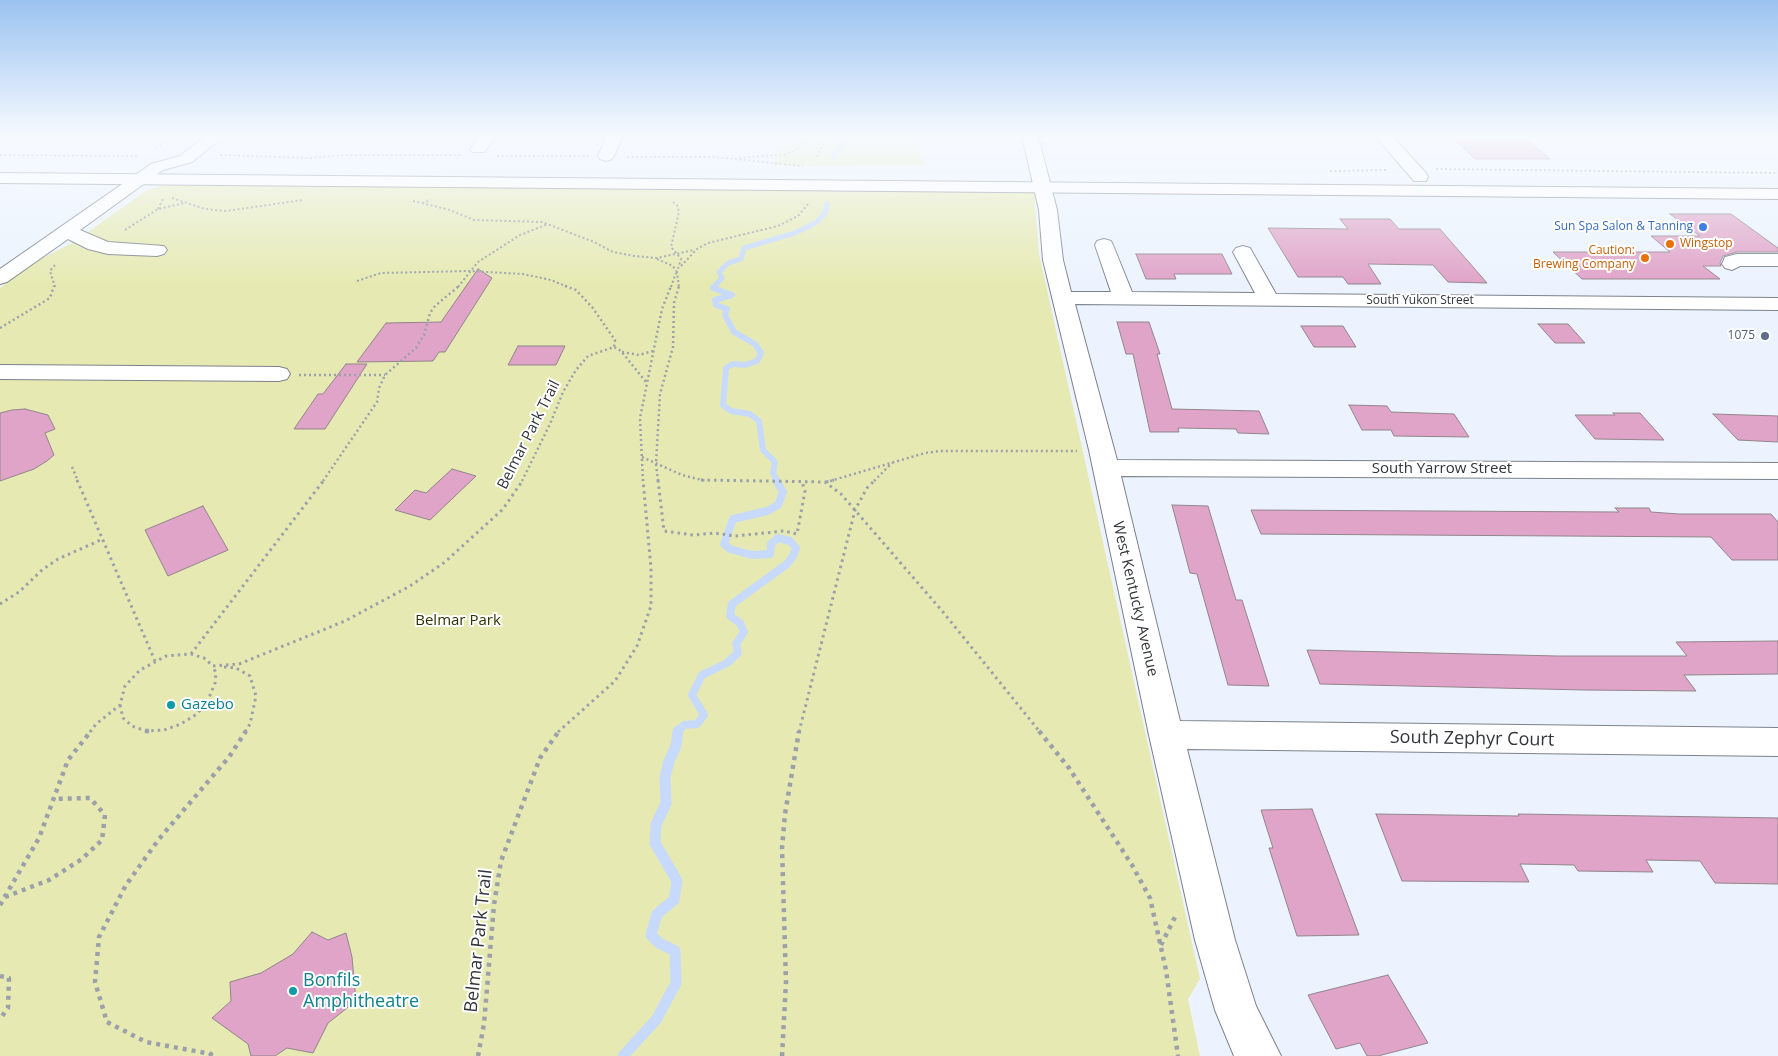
<!DOCTYPE html>
<html>
<head>
<meta charset="utf-8">
<style>
  body { margin:0 }
  canvas { display:block; background:#ecf3fe }
</style>
</head>
<body>
<canvas width="1778" height="1056"></canvas>
<script>
const ctx = document.querySelector('canvas').getContext('2d');
ctx.lineJoin = 'round';
function fill(path, color) { ctx.fillStyle = color; ctx.fill(path, 'evenodd'); }
const toPath = rows => new Path2D(rows.map(r => 'M' + r).join(''));
function strokePath(path, color, width, dash) { ctx.strokeStyle = color; ctx.lineWidth = width; ctx.lineCap = dash ? 'butt' : 'round'; ctx.setLineDash(dash || []); ctx.stroke(path); }
function write(font, color, halo, rows, align = 'center') {
  ctx.font = font + ' "Open Sans",sans-serif'; ctx.lineWidth = 4; ctx.setLineDash([]); ctx.textBaseline = 'middle'; ctx.strokeStyle = halo; ctx.fillStyle = color; for (const [text, x, y, turn = 0] of rows) {
    ctx.save(); ctx.translate(x, y); ctx.rotate((+turn || 0) * Math.PI / 180); ctx.textAlign = isNaN(turn) ? turn : align; if (halo) ctx.strokeText(text, 0, 0); ctx.fillText(text, 0, 0); ctx.restore();
  }
}
fill(toPath([
  [794,136,923,136,919,146,920,157,927,165,773,166,777,152],
  [169,184,1034,190,1039,254,1200,979,1188,999,1200,1056,0,1056,0,288,35,262,74,242,147,190]
]), '#e6eab2');
strokePath(toPath([
  [834,157,845,136],
  [714,287,722,278,719,272,728,263,741,259,744,248,795,233,817,222,825,213,827,204]
]), '#c7dafc', 5);
strokePath(toPath([
  [715,286,713,288,732,295,715,300,716,305,727,309,725,315,734,332,755,344,761,353,757,361,745,365,733,364,726,368,723,405,731,411,750,414,759,421,763,450,775,462,773,473,777,481]
]), '#c7dafc', 6);
strokePath(toPath([
  [677,732,684,725,697,724,704,715,692,695,702,675,727,663,738,653,736,644,744,632,740,623,730,616,732,604,787,564,793,556,796,548,790,541,778,538,771,544,770,554,752,555,730,549,724,544,733,519,767,511,778,505,783,492,776,480]
]), '#c7dafc', 8);
strokePath(toPath([
  [623,1056,656,1020,676,983,675,951,659,943,651,935,657,914,674,900,677,881,655,843,656,825,666,803,665,777,669,761,676,746,678,731]
]), '#c7dafc', 11);
const building = toPath([
  [1451,136,1522,136,1550,159,1475,159,1451,136],
  [1670,214,1731,214,1778,248,1778,252,1737,252,1723,256,1720,263,1721,266,1703,266,1720,279,1582,279,1553,252,1670,252,1651,236,1700,236,1670,214],
  [1340,219,1390,219,1399,229,1440,229,1487,283,1448,282,1433,265,1368,264,1381,284,1348,284,1343,277,1298,277,1268,228,1348,229,1340,219],
  [1136,254,1222,254,1232,274,1174,274,1176,279,1146,279,1136,254],
  [478,269,492,278,445,352,439,352,433,361,357,362,386,323,441,322,478,269],
  [1117,322,1149,322,1160,354,1157,354,1172,409,1259,411,1269,434,1238,433,1236,429,1178,428,1179,432,1150,432,1133,354,1126,354,1117,322],
  [1538,324,1568,324,1585,343,1555,343,1538,324],
  [1301,326,1343,326,1356,347,1314,347,1301,326],
  [518,346,565,346,556,365,508,365,518,346],
  [346,364,367,364,325,429,294,429,318,394,323,394,346,364],
  [1349,405,1387,406,1391,412,1454,414,1469,437,1394,436,1391,430,1362,430,1349,405],
  [25,409,48,415,55,429,45,433,54,455,47,461,34,469,0,481,0,413,12,410,25,409],
  [1613,413,1640,413,1664,440,1595,439,1575,415,1615,415,1613,413],
  [1713,414,1778,416,1778,442,1738,440,1713,414],
  [452,469,476,476,430,520,395,510,415,490,426,493,452,469],
  [1172,505,1208,506,1236,600,1242,600,1269,686,1228,685,1197,574,1190,573,1172,505],
  [203,506,228,550,168,576,145,530,203,506],
  [1615,508,1649,508,1651,512,1679,514,1771,514,1778,522,1778,560,1732,560,1711,537,1261,534,1251,510,1619,512,1615,508],
  [1778,641,1778,674,1684,675,1696,691,1585,690,1320,684,1307,650,1557,656,1687,656,1676,642,1778,641],
  [1312,809,1359,935,1297,936,1269,848,1273,848,1261,810,1312,809],
  [1376,814,1519,816,1518,814,1778,818,1778,884,1715,883,1700,861,1646,860,1653,872,1578,871,1574,865,1520,864,1529,882,1402,881,1376,814],
  [312,932,328,940,346,933,352,957,356,1001,328,1023,313,1053,287,1048,275,1056,251,1056,248,1044,212,1018,231,1001,230,982,261,973,293,954,312,932],
  [1388,975,1428,1043,1378,1056,1367,1056,1360,1043,1336,1049,1308,995,1388,975]
]);
fill(building, '#e0a4c8');
strokePath(building, '#91858c', 1);
const minor = toPath([
  [206,136,224,136,192,162,163,170,80,230,108,242,164,246,167,250,164,254,157,256,108,254,88,249,68,239,7,282,0,284,0,269,151,164,180,156,206,136],
  [480,136,497,136,484,152,472,152,470,149,480,136],
  [607,136,623,136,614,156,612,159,606,161,600,159,598,156,607,136],
  [1022,136,1038,136,1057,210,1063,260,1071,292,1111,292,1095,245,1097,241,1104,239,1111,241,1113,245,1132,292,1255,293,1233,252,1236,248,1243,246,1250,248,1276,294,1778,298,1778,310,1075,304,1117,460,1778,463,1778,479,1121,476,1180,721,1778,728,1778,756,1187,749,1235,940,1256,1006,1281,1056,1234,1056,1215,1010,1195,940,1149,735,1089,450,1043,260,1039,210,1022,136],
  [1375,136,1392,136,1426,173,1428,177,1426,181,1414,181,1375,136],
  [1737,254,1778,254,1778,266,1740,266,1732,270,1725,268,1722,264,1725,257,1737,254],
  [0,365,279,367,287,369,290,374,287,379,279,381,0,379,0,365]
]);
const major = toPath([
  [0,173,1778,189,1778,199,0,183,0,173]
]);
strokePath(minor, '#7c828c', 2);
strokePath(major, '#7c828c', 2);
strokePath(toPath([
  [156,148,174,136],
  [0,155,139,156],
  [220,155,309,158,344,155,461,155],
  [497,156,589,156],
  [627,157,715,157,803,166],
  [817,157,822,145,830,136],
  [739,158,786,154,795,151,808,136],
  [1436,169,1778,173],
  [1330,171,1388,170],
  [172,198,205,209,226,211,303,200],
  [413,201,450,210,474,220,542,222,594,242,613,252,634,256,657,258,694,250],
  [673,202,677,205,679,212,671,247,681,259,677,272,679,287],
  [422,203,431,200],
  [158,209,164,197],
  [125,230,158,209,185,203],
  [657,259,673,266,676,271],
  [681,266,697,249,708,243,778,226,798,216,808,204],
  [357,281,381,273,469,271,523,274,551,280,568,287],
  [55,287,50,271,55,265],
  [458,287,478,262,520,235,548,224],
  [671,287,676,273]
]), '#9ca0a9', 2, [2, 2.5]);
strokePath(toPath([
  [565,286,576,290,592,307,615,340,614,347],
  [0,328,50,298,54,286],
  [622,352,639,355,653,351],
  [299,375,385,375],
  [642,457,682,475,706,481],
  [72,467,78,481],
  [323,481,377,402,379,388,385,375,416,348,424,335,430,313,435,306,459,286],
  [522,481,550,424,563,392,576,370,588,356,614,347,621,351,646,382],
  [643,481,640,418,662,309,671,286],
  [658,481,656,464,660,394,673,347,674,303,679,286],
  [830,481,925,453,940,451,1077,451],
  [874,481,892,463]
]), '#9ca0a9', 2.5, [2, 3]);
strokePath(toPath([
  [77,480,155,661],
  [658,480,664,531,693,535,714,533,735,536,784,531,797,534,805,491,802,482],
  [701,480,825,482,841,494,943,612,1040,732],
  [826,482,834,480],
  [0,604,19,592,42,570,58,559,103,539],
  [191,654,324,480],
  [224,667,236,668,250,676,256,696,250,724,245,732],
  [120,705,123,718,132,726,146,731,164,730,181,724,197,714,208,700,215,683,216,673,213,667],
  [90,732,96,724,120,705,125,686,140,670,166,656,191,654,204,658,213,666,239,664,345,621,410,586,445,562,503,509,523,480],
  [558,732,615,681,637,646,651,606,651,568,643,480],
  [799,732,855,510,867,488,875,480]
]), '#9ca0a9', 3, [2.5, 4]);
strokePath(toPath([
  [145,731,154,731],
  [1039,731,1069,768,1132,865,1150,898,1166,970,1178,1056],
  [5,897,49,880,82,859,102,840,105,815,90,798,53,799],
  [0,905,39,838,68,760,91,731],
  [1161,945,1176,915],
  [0,976,9,978,8,1008,0,1019],
  [210,1056,211,1054,146,1042,107,1022,95,982,99,937,126,885,159,839,229,757,246,731],
  [478,1056,484,1024,494,905,501,861,540,758,559,731],
  [782,1056,786,982,782,848,785,814,799,731]
]), '#9ca0a9', 4.5, [4, 5]);
fill(minor, '#fff');
fill(major, '#fff');
const sky = ctx.createLinearGradient(0, 0, 0, 284);
sky.addColorStop(0, '#9bc3f0');
sky.addColorStop(0.48, '#f6faff');
sky.addColorStop(1, '#f6faff00');
ctx.fillStyle = sky;
ctx.fillRect(0, 0, 1778, 284);
for (const [x, y, r, color] of [
  [1703,227,5,"#3f7fe0"],
  [1670,244,5,"#e8710a"],
  [1645,258,5,"#e8710a"],
  [1765,336,5,"#5c6f8a"],
  [171,705,5,"#0f9aa8"],
  [293,991,5,"#0f9aa8"]
]) { const dot = new Path2D(); dot.arc(x, y, r, 0, 2 * Math.PI); ctx.fillStyle = color; ctx.fill(dot); strokePath(dot, '#fff', 2); }
write('12px', '#366cbe', '#fff', [
  ["Sun Spa Salon & Tanning",1693,227]
], 'right');
write('12px', '#c56008', '#fff', [
  ["Wingstop",1680,244],
  ["Caution:",1635,251,"right"],
  ["Brewing Company",1635,265,"right"]
], 'left');
write('12px', '#33353a', '#fff', [
  ["South Yukon Street",1420,301]
]);
write('12px', '#4e5e75', '#fff', [
  ["1075",1755,336]
], 'right');
write('15px', '#33353a', '#fff', [
  ["Belmar Park Trail",529,435,-63],
  ["South Yarrow Street",1442,469],
  ["West Kentucky Avenue",1135,599,77]
]);
write('15px', '#313300', '#fff', [
  ["Belmar Park",458,621]
]);
write('15px', '#0d838f', '#fff', [
  ["Gazebo",181,705]
], 'left');
write('18px', '#33353a', '#fff', [
  ["South Zephyr Court",1472,739,1],
  ["Belmar Park Trail",479,941,-84]
]);
write('18px', '#0d838f', '#fff', [
  ["Bonfils",303,981],
  ["Amphitheatre",303,1002]
], 'left');
</script>
</body>
</html>
